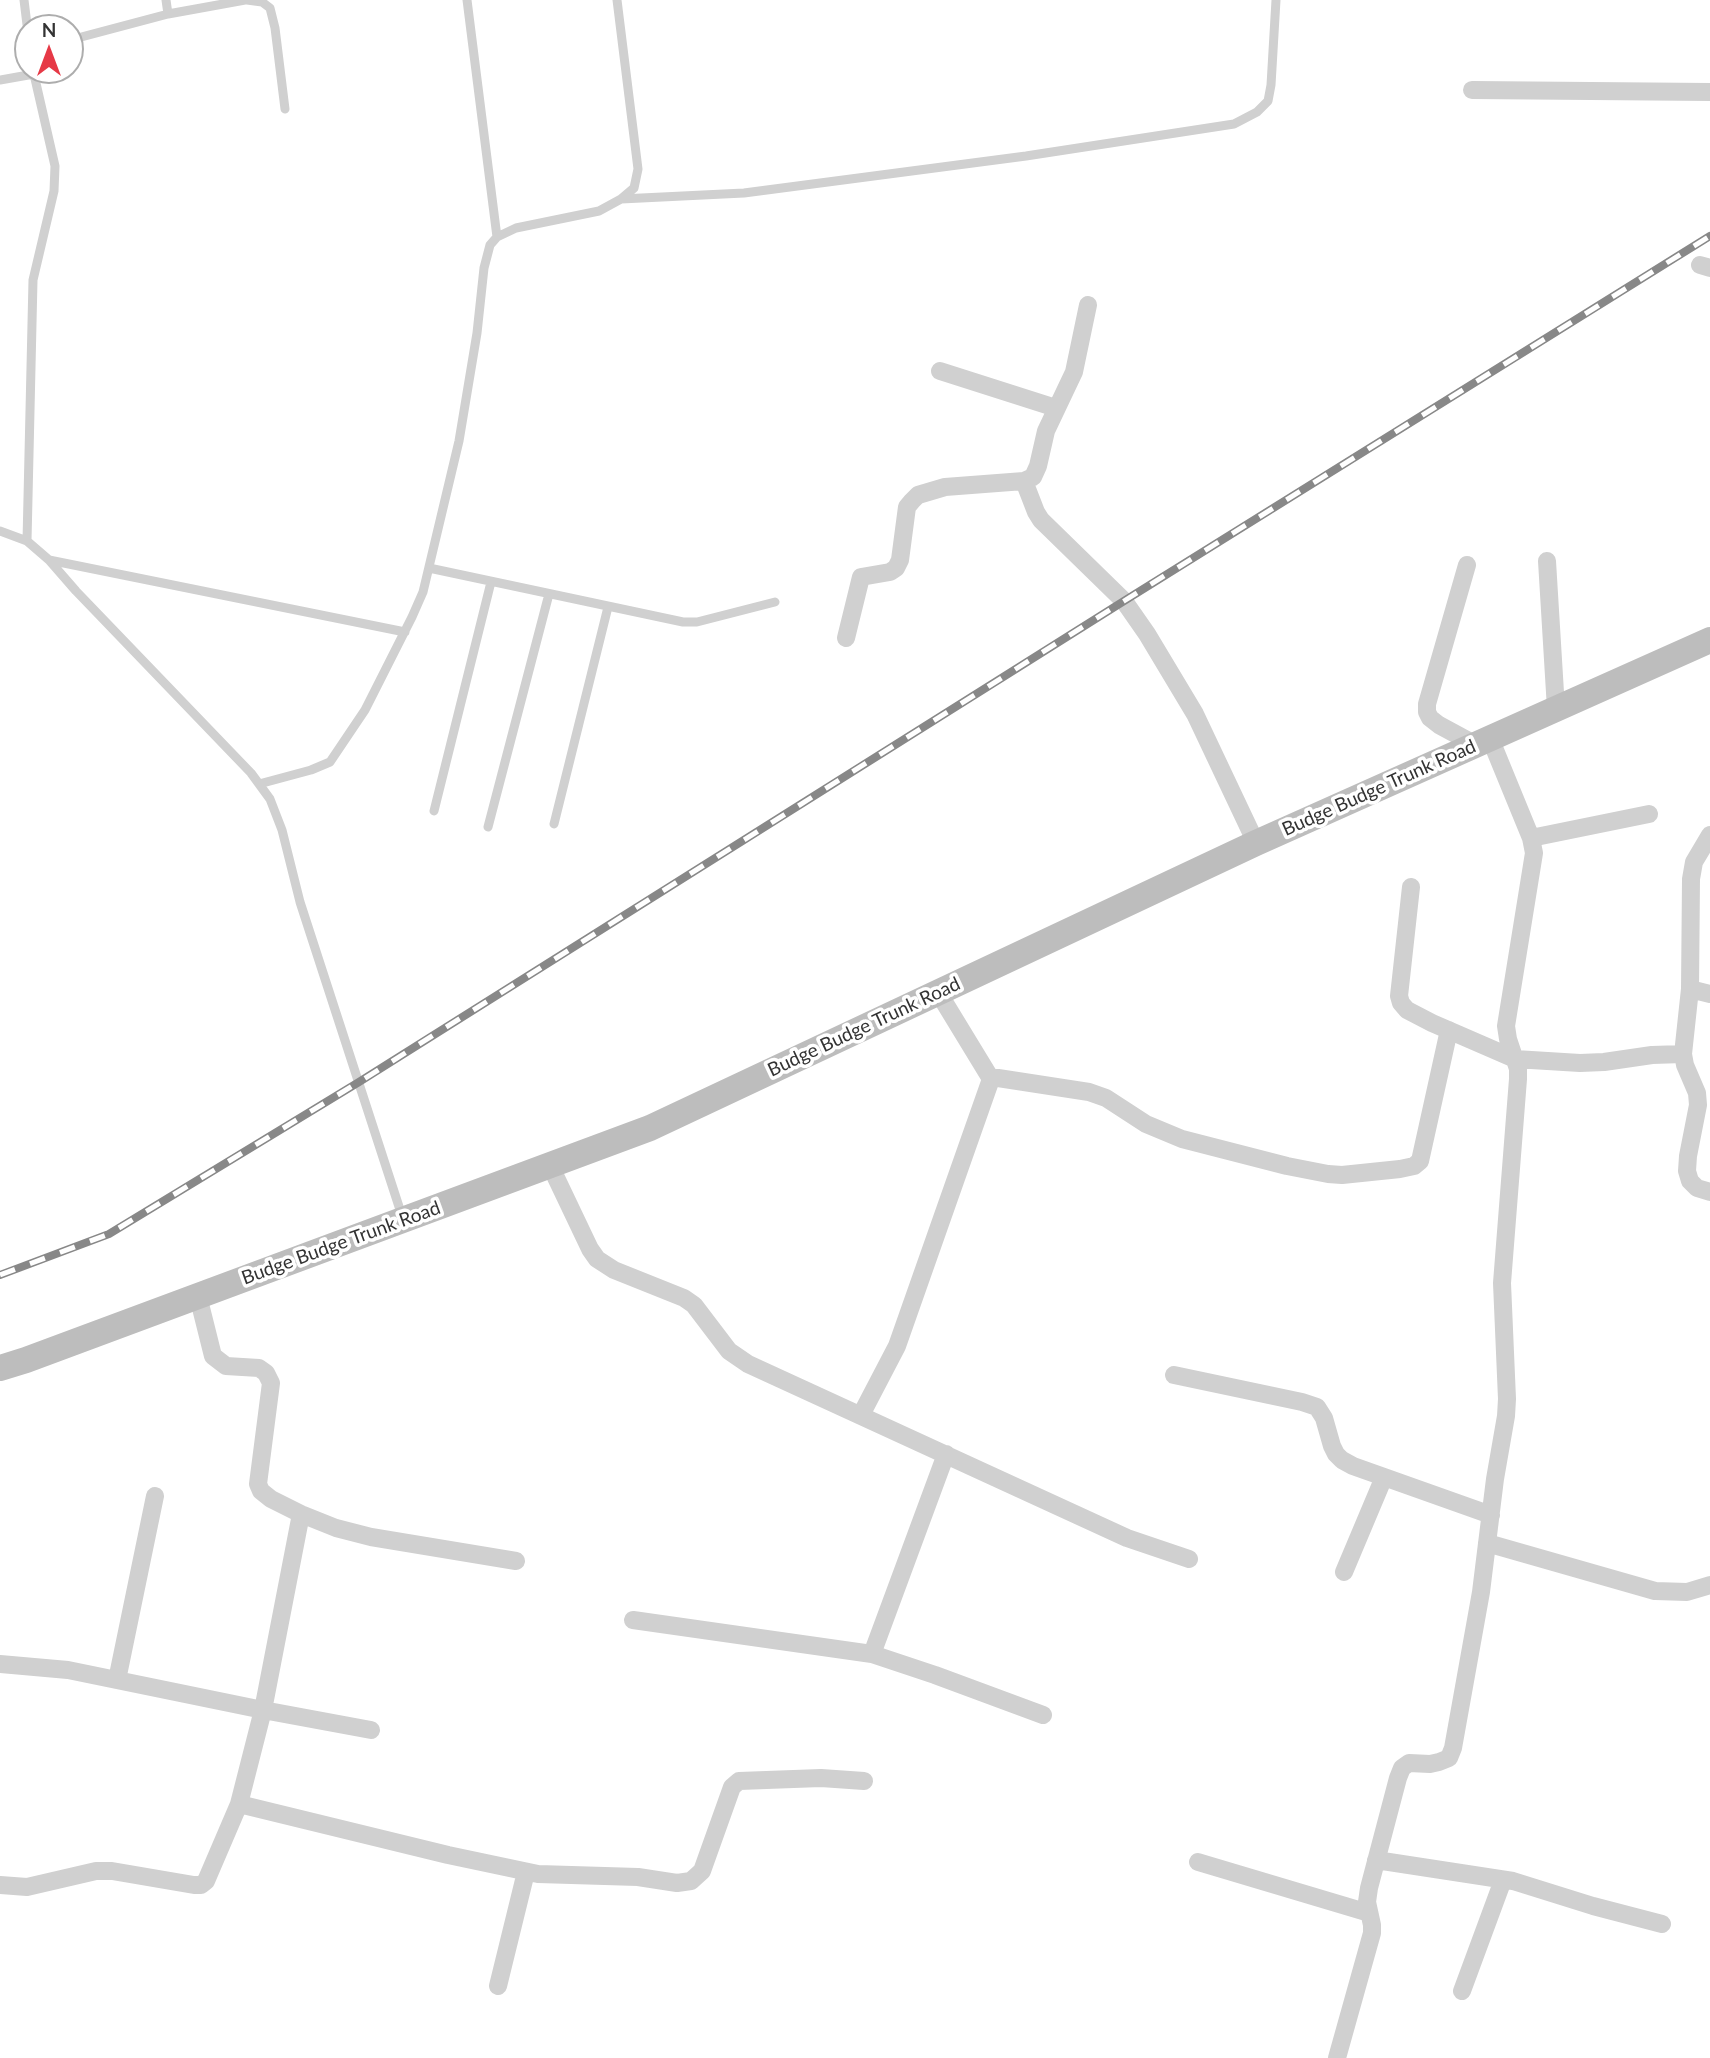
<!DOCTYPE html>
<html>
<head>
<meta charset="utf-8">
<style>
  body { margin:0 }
  #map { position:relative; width:1710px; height:2058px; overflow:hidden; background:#fff; font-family:Lato,sans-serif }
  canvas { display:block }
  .north { position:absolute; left:14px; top:14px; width:70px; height:70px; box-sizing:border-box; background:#fff; border:2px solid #adadad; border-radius:50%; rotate:0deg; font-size:19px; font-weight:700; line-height:28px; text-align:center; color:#333 }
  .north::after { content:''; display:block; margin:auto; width:24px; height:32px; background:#e63946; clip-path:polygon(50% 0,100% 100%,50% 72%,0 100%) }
</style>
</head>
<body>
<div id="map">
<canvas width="1710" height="2058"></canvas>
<div class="north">N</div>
</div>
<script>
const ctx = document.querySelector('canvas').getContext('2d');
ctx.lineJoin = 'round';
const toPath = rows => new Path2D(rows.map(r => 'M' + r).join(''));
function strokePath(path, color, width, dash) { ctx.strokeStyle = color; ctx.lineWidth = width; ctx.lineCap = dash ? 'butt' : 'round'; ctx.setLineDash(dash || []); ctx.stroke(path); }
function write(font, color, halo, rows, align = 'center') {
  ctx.font = font + ' Lato,sans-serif'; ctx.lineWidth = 7; ctx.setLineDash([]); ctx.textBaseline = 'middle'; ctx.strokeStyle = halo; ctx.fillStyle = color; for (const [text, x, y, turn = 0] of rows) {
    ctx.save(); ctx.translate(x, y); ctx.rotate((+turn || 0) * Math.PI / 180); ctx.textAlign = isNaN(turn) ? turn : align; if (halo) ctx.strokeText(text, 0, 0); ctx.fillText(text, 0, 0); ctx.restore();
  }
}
strokePath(toPath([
  [24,0,28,33],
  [166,0,168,14],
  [247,0,262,2,270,8,275,28,285,109],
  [467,0,497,237],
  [70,40,168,14,245,0],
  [0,80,34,74],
  [621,199,744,193,1026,156,1234,124,1257,112,1268,101,1271,85,1276,0],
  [0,531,27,541,49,560,76,591,251,773,270,799,282,830,300,902,403,1219],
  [27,541,33,280,54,191,55,166,33,70],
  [49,560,405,632],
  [429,568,683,622,697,622,775,602],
  [259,784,311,770,330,762,365,710,412,617,423,592,459,441,477,333,484,268,490,245,497,237,516,228,599,211,621,199,634,188,638,169,617,0],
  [434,811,491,582],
  [554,824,608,607],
  [488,827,549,594]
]), '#d0d0d0', 9);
strokePath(toPath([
  [1472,90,1710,92],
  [1700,265,1710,268],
  [940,371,1056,408],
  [1024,481,1036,512,1041,520,1124,601,1147,634,1195,714,1256,843],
  [1547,561,1556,709],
  [1467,565,1427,704,1427,712,1430,718,1439,725,1476,745],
  [846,638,861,577,890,572,896,568,900,560,907,507,912,501,918,495,945,487,1024,481,1033,477,1038,466,1046,431,1074,372,1088,305],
  [1710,835,1694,862,1691,879,1690,989,1683,1054,1685,1065,1697,1093,1698,1105,1688,1156,1687,1171,1690,1181,1697,1188,1710,1192],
  [1531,838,1649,814],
  [1411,887,1399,996,1401,1003,1407,1010,1432,1023,1515,1059,1580,1063,1604,1062,1652,1055,1683,1054],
  [1690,989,1710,994],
  [938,992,991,1079],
  [550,1165,590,1249,597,1259,614,1270,684,1298,694,1305,729,1351,748,1364,1127,1538,1189,1559],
  [198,1296,213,1356,226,1366,259,1368,266,1373,271,1383,258,1484,261,1491,271,1499,301,1514,336,1528,371,1537,516,1561],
  [1174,1375,1302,1402,1317,1407,1324,1418,1332,1446,1336,1454,1342,1460,1353,1466,1491,1515],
  [861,1415,897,1346,991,1079,998,1078,1089,1092,1106,1098,1146,1124,1182,1139,1287,1166,1328,1174,1342,1175,1400,1169,1414,1166,1420,1161,1449,1030],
  [1487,1543,1655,1591,1687,1592,1710,1585],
  [1344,1572,1384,1477],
  [633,1620,872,1654,935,1675,1043,1715],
  [872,1654,946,1454],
  [0,1664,68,1670,263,1710,371,1730],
  [117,1680,155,1496],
  [239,1804,448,1855,538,1874,638,1877,677,1883,691,1881,702,1871,732,1787,739,1781,821,1778,864,1781],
  [1376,1860,1513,1881,1593,1906,1662,1924],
  [1198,1862,1369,1913],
  [0,1885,27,1887,96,1871,112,1871,194,1885,201,1885,206,1881,239,1804,263,1710,301,1514],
  [498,1986,526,1872],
  [1462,1991,1503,1880],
  [1337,2058,1372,1933,1372,1925,1367,1902,1369,1888,1398,1778,1402,1768,1409,1763,1430,1764,1439,1762,1449,1758,1453,1748,1481,1592,1495,1479,1506,1416,1507,1399,1502,1283,1518,1079,1518,1069,1508,1039,1506,1026,1534,853,1531,838,1490,738]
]), '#d0d0d0', 18);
strokePath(toPath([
  [0,1368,26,1360,650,1128,1256,843,1710,640]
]), '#bdbdbd', 26);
const rail = toPath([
  [0,1275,109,1234,359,1082,1124,601,1710,236]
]);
strokePath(rail, '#888', 8);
strokePath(rail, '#fff', 5, [16]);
write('19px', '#333', '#fff', [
  ["Budge Budge Trunk Road",1379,788,-24],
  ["Budge Budge Trunk Road",864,1027,-25],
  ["Budge Budge Trunk Road",341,1243,-20]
]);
</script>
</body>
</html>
